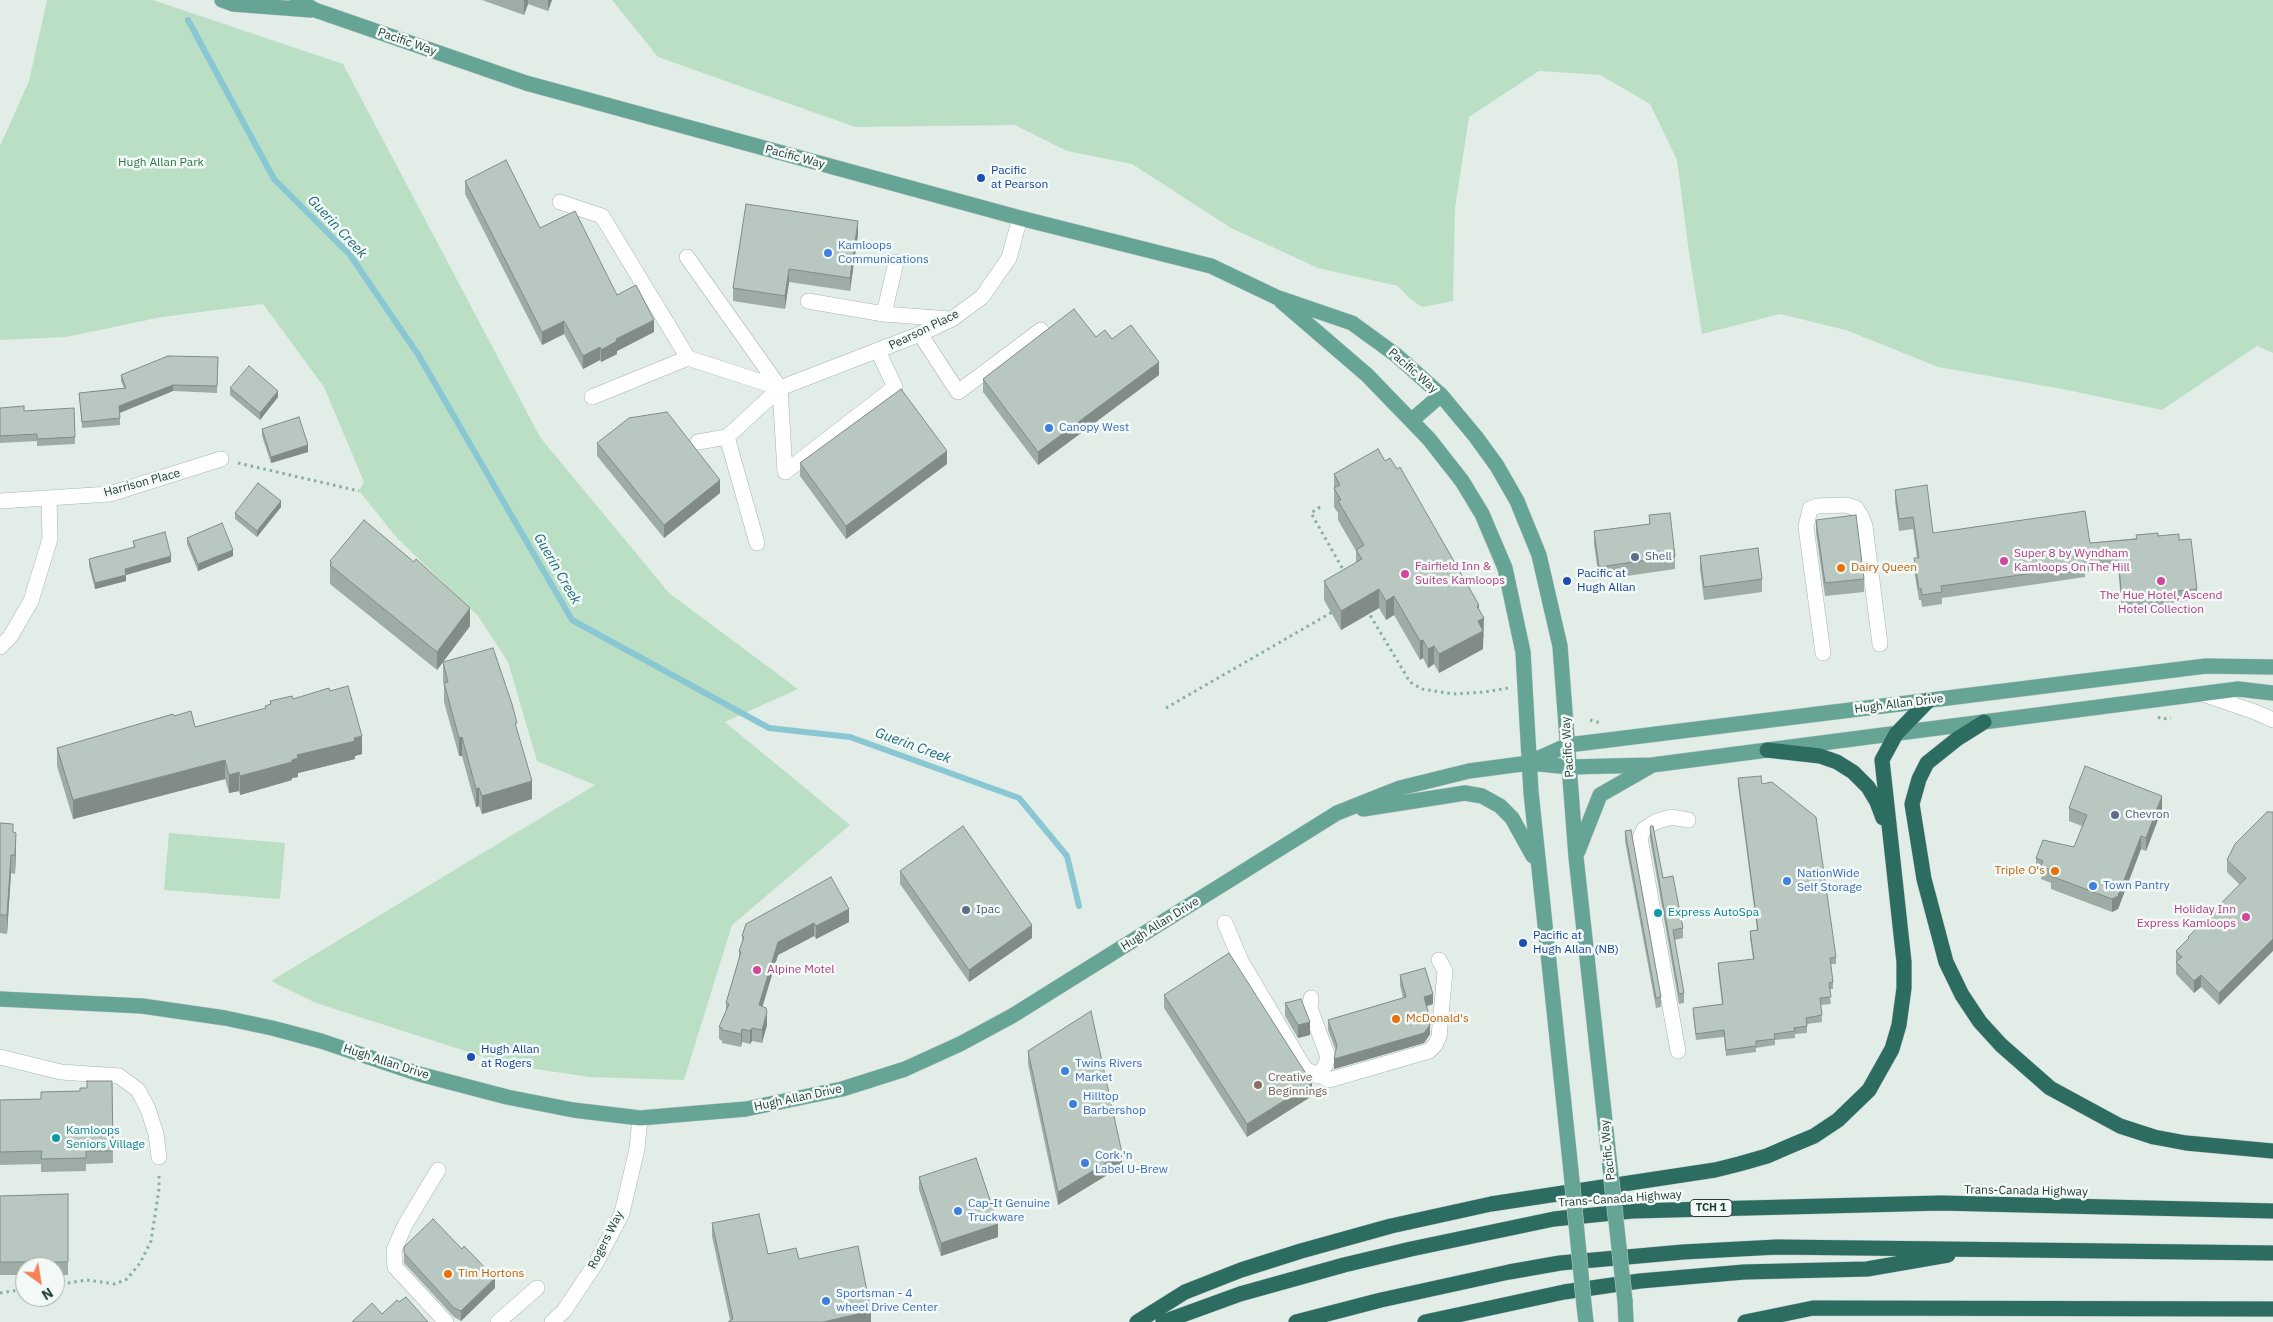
<!DOCTYPE html>
<html>
<head>
<meta charset="utf-8">
<style>
  body { margin:0 }
  #map { position:relative; width:2273px; height:1322px; overflow:hidden; background:#e3ede8; font-family:"IBM Plex Sans",sans-serif }
  canvas { display:block }
  .north { position:absolute; left:15px; top:1257px; width:50px; height:50px; box-sizing:border-box; background:#f3f9f6; border:1px solid #9fafaa; border-radius:50%; rotate:148deg; font-size:14px; font-weight:700; line-height:20px; text-align:center; color:#223f37 }
  .north::after { content:''; display:block; margin:auto; width:18px; height:22px; background:#f58159; clip-path:polygon(50% 0,100% 100%,50% 72%,0 100%) }
</style>
</head>
<body>
<div id="map">
<canvas width="2273" height="1322"></canvas>
<div class="north">N</div>
</div>
<script>
const ctx = document.querySelector('canvas').getContext('2d');
ctx.lineJoin = 'round';
function fill(path, color) { ctx.fillStyle = color; ctx.fill(path, 'evenodd'); }
const toPath = rows => new Path2D(rows.map(r => 'M' + r).join(''));
function strokePath(path, color, width, dash) { ctx.strokeStyle = color; ctx.lineWidth = width; ctx.lineCap = dash ? 'butt' : 'round'; ctx.setLineDash(dash || []); ctx.stroke(path); }
function write(font, color, halo, rows, align = 'center') {
  ctx.font = font + ' "IBM Plex Sans",sans-serif'; ctx.lineWidth = 5; ctx.setLineDash([]); ctx.textBaseline = 'middle'; ctx.strokeStyle = halo; ctx.fillStyle = color; for (const [text, x, y, turn = 0] of rows) {
    ctx.save(); ctx.translate(x, y); ctx.rotate((+turn || 0) * Math.PI / 180); ctx.textAlign = isNaN(turn) ? turn : align; if (halo) ctx.strokeText(text, 0, 0); ctx.fillText(text, 0, 0); ctx.restore();
  }
}
fill(toPath([
  [47,0,153,0,343,64,540,437,669,593,798,689,725,722,850,825,732,925,684,1080,589,1077,509,1065,316,1003,271,981,595,785,537,761,508,662,478,616,398,539,359,491,364,482,324,387,263,304,162,317,66,337,0,340,0,146,29,81],
  [612,0,2273,0,2273,353,2257,346,2162,410,2062,389,1938,367,1846,330,1780,314,1702,334,1689,253,1677,160,1650,104,1600,75,1539,71,1469,117,1455,208,1453,301,1422,307,1409,298,1398,286,1318,268,1231,228,1132,164,1067,151,1015,125,855,127,658,57],
  [169,833,285,843,280,899,164,890]
]), '#bbdfc5');
strokePath(toPath([
  [188,20,274,179,350,255,419,356,572,620,769,728,850,737,1019,798,1067,856,1079,906]
]), '#89c7d3', 6);
const minor = toPath([
  [560,202,602,216,688,358],
  [687,257,780,388,785,472,895,387,878,351],
  [808,301,884,314,950,319],
  [884,314,896,262],
  [920,334,958,392,1041,330],
  [592,397,688,358,780,388],
  [698,442,727,437],
  [0,501,110,494,221,459],
  [757,543,727,437,780,388,920,334,952,319,982,297,1009,258,1020,218],
  [0,647,10,637,31,601,50,539,49,499],
  [1823,653,1806,527,1810,509,1817,506,1846,505,1856,508,1861,516,1865,526,1880,644],
  [2203,694,2255,712,2273,720],
  [1225,923,1241,961,1305,1069,1329,1080,1429,1051,1435,1045,1439,1037,1445,971,1439,960],
  [1311,998,1310,1008,1328,1057,1325,1066,1318,1076],
  [1678,1051,1640,838,1644,829,1655,822,1671,817,1688,820],
  [0,1057,61,1072,119,1076,138,1090,148,1109,156,1134,159,1157],
  [438,1170,405,1225,394,1250,395,1267,446,1322],
  [498,1322,537,1288],
  [552,1322,564,1311,596,1263,622,1213,637,1149,640,1118]
]);
const major = toPath([
  [222,0,233,4,311,10],
  [297,0,315,10,526,83,1020,218,1211,266,1276,297,1352,323,1396,355,1441,395,1476,437,1497,466,1517,501,1539,555,1560,646,1576,857,1610,1167],
  [1281,301,1367,375,1429,439,1462,481,1482,514,1505,568,1523,652,1531,792,1571,1171],
  [1412,420,1441,395],
  [1530,762,1568,745,2206,666,2273,667],
  [1363,809,1465,793,1482,796,1500,806,1512,818,1533,856],
  [1578,851,1600,795,1649,767],
  [0,999,142,1006,225,1018,272,1028,321,1041,419,1074,507,1097,573,1110,640,1118,746,1109,842,1089,905,1069,960,1044,1012,1016,1337,813,1400,788,1469,771,1529,763,1570,767,1652,765,2238,689,2273,693],
  [1625,1301,1626,1322],
  [1584,1305,1586,1322]
]);
const highway = toPath([
  [1984,722,1957,739,1927,763,1919,779,1912,804,1924,879,1946,962,1962,995,1980,1022,2001,1045,2050,1088,2120,1126,2154,1137,2186,1143,2273,1151],
  [1767,750,1820,756,1837,762,1853,772,1868,787,1877,802,1883,818],
  [1137,1322,1185,1292,1241,1270,1301,1251,1391,1226,1491,1204,1715,1170,1739,1164,1767,1156,1790,1146,1814,1136,1838,1120,1869,1090,1892,1049,1899,1025,1904,988,1904,962,1882,760,1896,734,1929,700],
  [1163,1322,1240,1294,1344,1265,1411,1249,1554,1219,1632,1211,1941,1203,2273,1211],
  [1296,1322,1381,1300,1509,1272,1560,1263,1683,1252,1777,1247,2273,1253],
  [1425,1322,1564,1292,1640,1281,1744,1272,1867,1269,1948,1255],
  [1745,1322,1813,1308,2273,1309]
]);
strokePath(minor, '#a5b5af', 16);
strokePath(major, '#c1c9c7', 16);
strokePath(highway, '#c1c9c7', 16);
strokePath(toPath([
  [238,463,359,491],
  [1320,507,1311,513,1345,573],
  [1367,610,1410,682,1422,689,1453,694,1485,692,1508,688],
  [1166,708,1334,611],
  [2158,717,2162,719,2171,718],
  [1590,720,1601,723],
  [55,1285,87,1280,115,1284,127,1279,140,1263,151,1241,159,1189,159,1174],
  [0,1293,25,1289]
]), '#82b1a3', 3, [2.5, 4]);
strokePath(minor, '#fff', 15);
strokePath(major, '#66a495', 15);
strokePath(highway, '#2d6c60', 15);
const majorBridge = toPath([
  [1610,1167,1625,1301],
  [1571,1171,1584,1305]
]);
strokePath(majorBridge, '#c1c9c7', 16, []);
strokePath(majorBridge, '#66a495', 15);
fill(toPath([
  [482,0,552,0,548,11,528,4,524,15],
  [465,181,540,228,617,295,654,332,617,351,617,354,601,362,600,360,583,369,564,334,542,345,465,194],
  [858,234,850,291,789,282,785,309,733,301,733,288],
  [1096,337,1112,339,1159,375,1038,465,983,392,983,379],
  [218,357,217,393,173,391,120,413,120,425,82,428,79,393,124,388,121,381,121,375],
  [230,388,278,397,260,420,230,395],
  [0,408,24,411,75,437,75,444,37,446,37,441,0,443],
  [262,429,308,452,271,463,262,436],
  [597,443,720,493,664,538,597,456],
  [1385,461,1479,610,1484,637,1483,637,1483,649,1439,673,1434,664,1428,668,1423,658,1420,660,1394,615,1386,620,1379,608,1341,630,1324,600,1324,581,1356,563,1356,551,1338,520,1338,513,1334,507,1334,474],
  [800,463,947,464,846,539,800,476],
  [1895,490,1933,533,2090,543,2158,536,2179,540,2197,589,2197,600,2168,603,2168,608,2122,612,2118,567,2085,572,2085,577,1942,598,1942,604,1922,607,1921,600,1919,600,1914,570,1914,558,1917,558,1913,529,1899,531,1895,501],
  [281,507,257,537,235,519,235,513],
  [1649,515,1675,556,1675,569,1599,580,1594,544,1594,531,1649,524],
  [1816,520,1864,579,1864,592,1825,596,1816,533],
  [187,538,233,556,198,571,187,544],
  [133,541,171,562,126,575,126,581,95,589,89,566,89,559,134,548],
  [1700,556,1762,579,1762,592,1704,600,1700,569],
  [330,561,414,562,470,626,437,670,330,584],
  [443,662,517,731,532,799,482,814,479,806,476,807,462,756,459,756,444,702,444,686,443,681],
  [330,691,362,754,355,756,355,759,298,773,298,777,292,778,292,780,240,795,239,791,229,793,225,779,73,819,57,766,57,748,174,716,195,727,265,709,265,706,270,705,270,701,293,699],
  [1738,778,1762,784,1836,957,1836,964,1831,964,1833,982,1833,989,1829,989,1831,1004,1821,1005,1822,1022,1807,1024,1807,1033,1795,1034,1795,1038,1775,1040,1775,1045,1756,1048,1756,1052,1726,1056,1724,1037,1696,1040,1693,1014,1693,1008,1722,1004,1718,970,1718,963,1753,959,1750,938,1750,931,1757,930,1738,785],
  [2069,808,2162,809,2146,851,2141,849,2118,909,2112,912,2051,889,2051,883,2041,879,2041,873,2036,871,2036,858,2074,847,2082,826,2069,821],
  [2267,812,2219,1005,2201,987,2194,993,2176,974,2176,951,2188,940,2188,937,2240,885,2227,872,2227,860],
  [0,823,13,832,16,851,15,874,11,873,7,934,0,933],
  [1650,829,1663,878,1683,928,1683,938,1674,940,1684,993,1684,1003,1679,1004,1650,839],
  [1625,831,1661,997,1661,1007,1656,1008,1625,841],
  [900,871,1032,938,969,982,900,884],
  [849,922,816,939,814,936,778,955,762,1007,767,1025,762,1043,752,1041,750,1044,742,1042,741,1047,722,1043,722,1041,719,1039,719,1027,726,1011,726,1003,739,958,739,951,742,944,742,936,746,924],
  [1400,975,1433,1004,1427,1006,1430,1029,1430,1034,1424,1043,1334,1069,1336,1051,1328,1030,1328,1020,1403,998,1400,985],
  [1164,995,1312,1096,1247,1137,1164,1008],
  [1285,1003,1310,1035,1298,1038,1285,1016],
  [1028,1051,1122,1166,1058,1205,1028,1064],
  [112,1081,113,1163,86,1164,86,1171,41,1172,41,1164,0,1165,0,1100,41,1099,80,1091,87,1088],
  [919,1177,998,1237,941,1256,919,1190],
  [68,1194,68,1275,55,1275,55,1267,25,1267,25,1275,0,1275,0,1196],
  [712,1223,768,1254,799,1259,871,1322,730,1320,712,1236],
  [404,1247,495,1288,461,1321,454,1317,404,1263]
]), '#9eaca6');
fill(toPath([
  [524,0,528,0,528,4,524,15],
  [548,0,552,0,548,11],
  [858,221,858,234,850,291,850,278],
  [789,269,789,282,785,309,785,296],
  [654,320,654,332,617,351,617,354,601,362,601,350,616,339],
  [564,321,564,334,542,345,542,332],
  [600,347,600,360,583,369,583,356],
  [1159,362,1159,375,1038,465,1038,452],
  [173,385,173,391,119,413,119,406],
  [278,391,278,397,260,420,260,413],
  [308,445,308,452,271,463,271,457],
  [947,451,947,464,846,539,846,526],
  [720,480,720,493,664,538,664,525],
  [281,501,281,507,257,537,257,531],
  [233,550,233,556,198,571,198,564],
  [171,556,171,562,126,575,126,581,95,589,95,583,125,569],
  [1379,589,1379,608,1341,630,1341,611],
  [1394,596,1394,615,1386,620,1386,601],
  [1479,605,1479,620,1484,618,1483,649,1439,673,1439,654,1477,606],
  [470,608,470,626,437,670,437,652],
  [1423,640,1423,658,1420,660,1420,641],
  [1434,646,1434,664,1428,668,1428,649],
  [362,736,362,754,355,756,355,759,298,773,298,777,292,778,292,780,240,795,240,776,292,760,297,755],
  [462,737,462,756,459,756,459,738],
  [225,760,225,779,73,819,73,800],
  [239,772,239,791,229,793,229,775],
  [532,781,532,799,482,814,482,796],
  [479,788,479,806,476,807,476,789],
  [2162,796,2162,809,2146,851,2146,838],
  [16,833,16,851,15,874,15,855],
  [2141,836,2141,849,2118,909,2112,912,2112,899],
  [11,855,11,873,7,934,7,915],
  [849,909,849,922,816,939,816,926],
  [814,923,814,936,778,955,759,1018,759,1005,778,942],
  [1032,925,1032,938,969,982,969,970],
  [2273,939,2273,951,2219,1005,2219,993],
  [2201,975,2201,987,2194,993,2194,981],
  [1433,994,1433,1004,1424,1007,1424,997],
  [767,1012,767,1025,762,1043,762,1030],
  [1430,1019,1430,1034,1424,1043,1334,1069,1334,1059],
  [1310,1022,1310,1035,1298,1038,1298,1025],
  [752,1028,752,1041,750,1044,750,1031],
  [742,1029,742,1042,741,1047,741,1034],
  [1312,1083,1312,1096,1247,1137,1247,1124],
  [1122,1153,1122,1166,1058,1205,1058,1192],
  [998,1224,998,1237,941,1256,941,1243],
  [495,1278,495,1288,461,1321,461,1311],
  [871,1311,871,1322,823,1322]
]), '#818c87');
const building = toPath([
  [506,160,540,228,575,211,617,295,636,285,654,320,616,339,617,341,601,350,600,347,583,356,564,321,542,332,465,181,506,160],
  [746,204,858,221,850,278,789,269,785,296,733,288,746,204],
  [1074,309,1096,337,1105,330,1112,339,1131,325,1159,362,1038,452,983,379,1074,309],
  [168,356,218,357,217,386,173,385,119,406,120,418,82,422,79,393,126,388,121,375,168,356],
  [249,366,278,391,260,413,230,388,249,366],
  [901,389,947,451,846,526,800,463,901,389],
  [24,406,24,411,74,408,75,437,37,439,37,434,0,436,0,408,24,406],
  [667,412,720,480,664,525,597,443,629,418,667,412],
  [299,417,308,445,271,457,262,429,299,417],
  [1378,449,1385,461,1390,458,1397,469,1400,467,1479,605,1477,606,1484,618,1478,621,1483,631,1439,654,1434,646,1428,649,1423,640,1420,641,1394,596,1386,601,1379,589,1341,611,1324,581,1362,559,1356,550,1364,545,1338,501,1341,500,1334,488,1340,485,1334,474,1378,449],
  [258,483,281,501,257,531,235,513,258,483],
  [1927,485,1933,533,2085,511,2090,543,2137,539,2136,535,2158,533,2158,536,2179,534,2179,540,2191,539,2197,589,2167,592,2168,596,2122,600,2118,556,2084,560,2085,566,1941,586,1942,592,1922,595,1921,588,1919,589,1914,558,1919,558,1913,517,1899,519,1895,490,1927,485],
  [1670,513,1675,556,1599,567,1594,531,1650,524,1649,515,1670,513],
  [1856,515,1864,579,1825,583,1816,520,1856,515],
  [364,520,414,562,416,559,470,608,437,652,330,565,332,563,330,561,364,520],
  [222,523,233,550,198,564,187,538,222,523],
  [165,532,171,556,125,569,126,575,95,583,89,559,135,547,133,541,165,532],
  [1758,548,1762,579,1704,587,1700,556,1758,548],
  [493,648,512,704,517,723,515,723,532,781,482,796,479,788,476,789,462,737,459,738,444,683,448,682,443,662,493,648],
  [348,686,362,736,354,738,355,741,297,755,298,758,292,760,292,762,240,776,239,772,229,775,225,760,73,800,57,748,173,714,174,716,191,711,195,727,266,708,265,706,271,704,270,701,292,696,293,699,329,688,330,691,348,686],
  [2085,766,2162,796,2146,838,2141,836,2118,896,2112,899,2051,876,2053,871,2041,866,2043,861,2036,858,2043,840,2074,847,2087,815,2069,808,2085,766],
  [1761,776,1762,784,1772,782,1816,817,1836,957,1830,958,1833,982,1829,983,1831,997,1820,998,1822,1015,1806,1018,1807,1026,1794,1028,1795,1031,1774,1034,1775,1039,1756,1041,1756,1046,1726,1050,1724,1030,1696,1034,1693,1008,1723,1004,1718,963,1754,959,1750,931,1758,930,1738,778,1761,776],
  [2267,812,2273,812,2273,939,2219,993,2201,975,2194,981,2176,962,2182,957,2176,951,2189,938,2188,937,2246,878,2227,860,2235,844,2267,812],
  [0,823,13,824,13,832,16,833,15,855,11,855,7,915,0,915,0,823],
  [963,826,1032,925,969,970,900,871,963,826],
  [1651,826,1653,826,1663,878,1673,876,1683,928,1673,930,1684,993,1679,994,1650,829,1651,826],
  [1631,830,1661,997,1656,998,1625,831,1631,830],
  [831,877,849,909,816,926,814,923,778,942,759,1005,766,1008,767,1012,762,1030,752,1028,750,1031,742,1029,741,1034,722,1030,722,1028,719,1027,729,1004,726,1003,741,952,739,951,744,937,742,936,746,924,831,877],
  [1229,953,1312,1083,1247,1124,1164,995,1229,953],
  [1425,968,1433,994,1424,997,1430,1019,1430,1025,1424,1033,1334,1059,1337,1045,1328,1020,1406,997,1400,975,1425,968],
  [1301,999,1310,1022,1298,1025,1285,1003,1301,999],
  [1091,1011,1122,1153,1058,1192,1028,1051,1091,1011],
  [87,1081,112,1081,113,1151,86,1151,86,1158,41,1159,42,1151,0,1152,0,1100,41,1099,41,1092,80,1091,80,1088,87,1088,87,1081],
  [976,1158,998,1224,941,1243,919,1177,976,1158],
  [68,1194,68,1262,0,1262,0,1196,68,1194],
  [759,1214,768,1254,796,1248,799,1259,858,1246,871,1311,823,1322,728,1322,733,1319,712,1223,759,1214],
  [433,1219,462,1249,464,1246,495,1278,461,1311,454,1308,404,1253,404,1247,433,1219],
  [406,1297,428,1322,352,1322,372,1303,382,1314,397,1300,399,1302,406,1297]
]);
fill(building, '#b8c8c1');
strokePath(building, '#818c87', 1);
for (const [x, y, r, color] of [
  [981,178,5,"#1a4fb4"],
  [828,253,5,"#3f7fe0"],
  [1049,428,5,"#3f7fe0"],
  [1635,557,5,"#5c6f8a"],
  [2004,561,5,"#d1479c"],
  [1841,568,5,"#e8710a"],
  [1405,574,5,"#d1479c"],
  [1567,581,5,"#1a4fb4"],
  [2161,581,5,"#d1479c"],
  [2115,815,5,"#5c6f8a"],
  [2055,871,5,"#e8710a"],
  [1787,881,5,"#3f7fe0"],
  [2093,886,5,"#3f7fe0"],
  [966,910,5,"#5c6f8a"],
  [1658,913,5,"#0f9aa8"],
  [2246,917,5,"#d1479c"],
  [1523,943,5,"#1a4fb4"],
  [757,970,5,"#d1479c"],
  [1396,1019,5,"#e8710a"],
  [471,1057,5,"#1a4fb4"],
  [1065,1071,5,"#3f7fe0"],
  [1258,1085,5,"#8d6e63"],
  [1073,1104,5,"#3f7fe0"],
  [56,1138,5,"#0f9aa8"],
  [1085,1163,5,"#3f7fe0"],
  [958,1211,5,"#3f7fe0"],
  [448,1274,5,"#e8710a"],
  [826,1301,5,"#3f7fe0"]
]) { const dot = new Path2D(); dot.arc(x, y, r, 0, 2 * Math.PI); ctx.fillStyle = color; ctx.fill(dot); strokePath(dot, '#f3f9f6', 2); }
for (const [x, y, w] of [
  [1711,1208,42]
]) { const box = new Path2D(); box.roundRect(x - w / 2, y - 8.5, w, 17, 4); ctx.fillStyle = '#f3f9f6'; ctx.fill(box); strokePath(box, '#223f37', 1); }
write('bold 11px', '#223f37', null, [
  ["TCH 1",1711,1208]
]);
write('12px', '#223f37', '#f3f9f6', [
  ["Pacific Way",407,42,19],
  ["Pacific Way",795,157,15],
  ["Pearson Place",924,330,-26],
  ["Pacific Way",1413,371,41],
  ["Harrison Place",142,483,-15],
  ["Hugh Allan Drive",1899,704,-7],
  ["Pacific Way",1568,747,-94],
  ["Hugh Allan Drive",1160,924,-32],
  ["Hugh Allan Drive",386,1062,18],
  ["Hugh Allan Drive",798,1098,-12],
  ["Pacific Way",1608,1150,-96],
  ["Trans-Canada Highway",2026,1191,1],
  ["Trans-Canada Highway",1620,1199,-4],
  ["Rogers Way",606,1240,-63]
]);
write('12px', '#2b7749', '#f3f9f6', [
  ["Hugh Allan Park",161,163]
]);
write('12px', '#164399', '#f3f9f6', [
  ["Pacific",991,171],
  ["at Pearson",991,185],
  ["Pacific at",1577,574],
  ["Hugh Allan",1577,588],
  ["Pacific at",1533,936],
  ["Hugh Allan (NB)",1533,950],
  ["Hugh Allan",481,1050],
  ["at Rogers",481,1064]
], 'left');
write('12px', '#366cbe', '#f3f9f6', [
  ["Kamloops",838,246],
  ["Communications",838,260],
  ["Canopy West",1059,428],
  ["NationWide",1797,874],
  ["Self Storage",1797,888],
  ["Town Pantry",2103,886],
  ["Twins Rivers",1075,1064],
  ["Market",1075,1078],
  ["Hilltop",1083,1097],
  ["Barbershop",1083,1111],
  ["Cork 'n",1095,1156],
  ["Label U-Brew",1095,1170],
  ["Cap-It Genuine",968,1204],
  ["Truckware",968,1218],
  ["Sportsman - 4",836,1294],
  ["wheel Drive Center",836,1308]
], 'left');
write('12px', '#b23c85', '#f3f9f6', [
  ["Super 8 by Wyndham",2014,554],
  ["Kamloops On The Hill",2014,568],
  ["Fairfield Inn &",1415,567],
  ["Suites Kamloops",1415,581],
  ["The Hue Hotel, Ascend",2161,596,"center"],
  ["Hotel Collection",2161,610,"center"],
  ["Holiday Inn",2236,910,"right"],
  ["Express Kamloops",2236,924,"right"],
  ["Alpine Motel",767,970]
], 'left');
write('12px', '#4e5e75', '#f3f9f6', [
  ["Shell",1645,557],
  ["Chevron",2125,815],
  ["Ipac",976,910]
], 'left');
write('12px', '#c56008', '#f3f9f6', [
  ["Dairy Queen",1851,568],
  ["Triple O's",2045,871,"right"],
  ["McDonald's",1406,1019],
  ["Tim Hortons",458,1274]
], 'left');
write('12px', '#0d838f', '#f3f9f6', [
  ["Express AutoSpa",1668,913],
  ["Kamloops",66,1131],
  ["Seniors Village",66,1145]
], 'left');
write('12px', '#785e54', '#f3f9f6', [
  ["Creative",1268,1078],
  ["Beginnings",1268,1092]
], 'left');
write('italic 14px', '#1a6b7c', '#f3f9f6', [
  ["Guerin Creek",337,227,47],
  ["Guerin Creek",557,569,60],
  ["Guerin Creek",913,746,20]
]);
</script>
</body>
</html>
